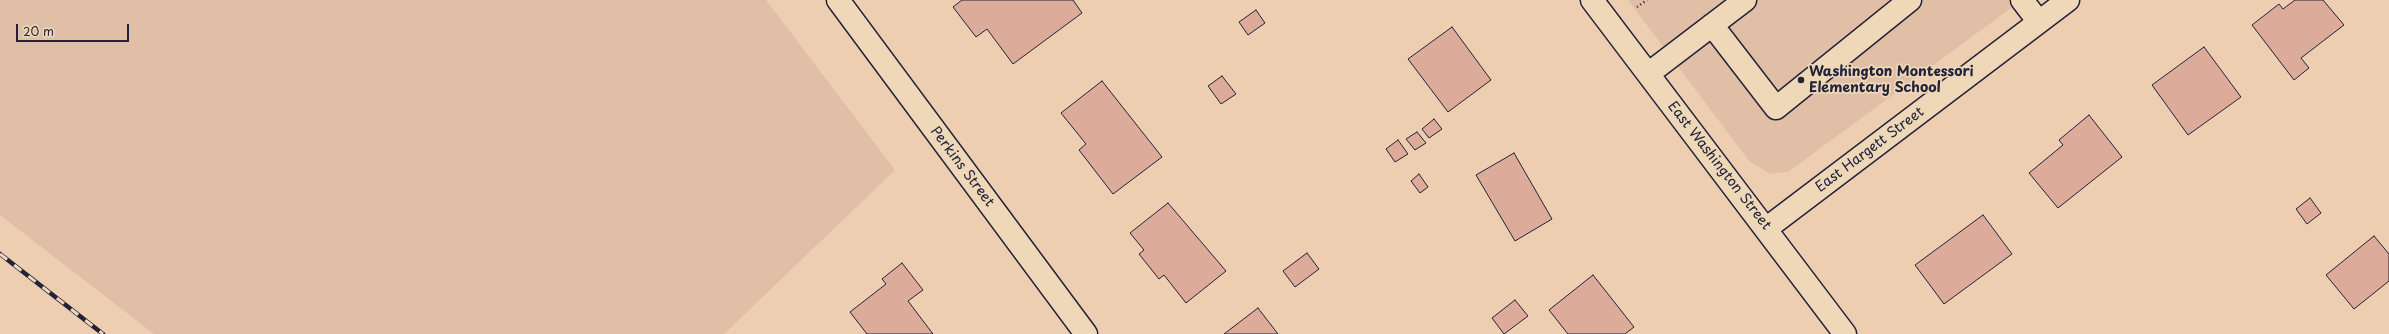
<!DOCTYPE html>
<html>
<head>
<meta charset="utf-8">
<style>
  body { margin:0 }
  #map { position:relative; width:2389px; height:334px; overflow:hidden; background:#eeceb1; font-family:"Playpen Sans",sans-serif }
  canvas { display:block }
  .scale { position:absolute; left:16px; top:24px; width:113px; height:18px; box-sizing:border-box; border:2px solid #22223b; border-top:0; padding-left:5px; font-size:12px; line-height:14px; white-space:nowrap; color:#22223b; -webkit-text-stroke:3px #efd8b8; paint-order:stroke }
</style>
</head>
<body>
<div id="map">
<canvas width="2389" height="334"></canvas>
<div class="scale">20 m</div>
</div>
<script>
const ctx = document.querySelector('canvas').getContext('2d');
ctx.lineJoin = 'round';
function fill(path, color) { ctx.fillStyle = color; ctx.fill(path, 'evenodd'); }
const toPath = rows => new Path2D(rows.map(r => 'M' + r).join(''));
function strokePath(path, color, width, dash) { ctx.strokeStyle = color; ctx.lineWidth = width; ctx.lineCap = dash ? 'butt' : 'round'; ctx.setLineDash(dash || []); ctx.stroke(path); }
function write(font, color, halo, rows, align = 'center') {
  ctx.font = font + ' "Playpen Sans",sans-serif'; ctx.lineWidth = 3.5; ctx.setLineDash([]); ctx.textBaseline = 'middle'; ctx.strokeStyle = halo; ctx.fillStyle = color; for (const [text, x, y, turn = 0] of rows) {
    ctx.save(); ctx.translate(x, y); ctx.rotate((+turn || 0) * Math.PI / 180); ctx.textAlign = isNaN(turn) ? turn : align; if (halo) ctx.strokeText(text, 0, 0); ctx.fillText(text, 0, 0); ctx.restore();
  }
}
fill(toPath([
  [0,0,766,0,895,170,724,334,154,334,0,215],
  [1628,0,2022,0,1788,172,1770,174,1749,161]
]), '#e1bea6');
const building = toPath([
  [962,0,1073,0,1082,13,1013,64,987,29,976,37,953,7,962,0],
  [2295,0,2323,0,2344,25,2301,58,2309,68,2294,80,2252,25,2279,4,2283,9,2295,0],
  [1256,10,1265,23,1248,35,1239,22,1256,10],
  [1452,27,1491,80,1448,112,1408,59,1452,27],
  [2204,47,2241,97,2188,135,2152,85,2204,47],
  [1222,76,1236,94,1221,104,1208,86,1222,76],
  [1102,81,1162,157,1113,194,1079,150,1086,144,1061,113,1102,81],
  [2089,115,2122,157,2058,208,2029,173,2063,145,2059,140,2089,115],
  [1434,119,1442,129,1429,138,1422,129,1434,119],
  [1417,132,1426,143,1415,150,1406,139,1417,132],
  [1398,140,1408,154,1395,162,1386,149,1398,140],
  [1514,153,1552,219,1515,241,1476,175,1514,153],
  [1419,174,1428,187,1420,193,1411,181,1419,174],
  [2310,198,2321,213,2307,224,2296,209,2310,198],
  [1168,203,1226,271,1186,303,1164,275,1159,279,1139,254,1144,250,1130,233,1168,203],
  [1983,215,2012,254,1944,304,1915,265,1983,215],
  [2374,236,2389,254,2389,281,2354,309,2326,275,2374,236],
  [1307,253,1319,269,1295,287,1283,271,1307,253],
  [902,263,923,290,908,301,933,334,867,334,850,312,886,284,882,279,902,263],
  [1593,275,1634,327,1625,334,1568,334,1549,310,1593,275],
  [1515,300,1528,316,1504,334,1492,318,1515,300],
  [1258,308,1278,334,1224,334,1258,308]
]);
fill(building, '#ddab99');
strokePath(building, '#22223b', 1);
const minor = toPath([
  [838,0,1086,334],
  [1592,0,1845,334],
  [2022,0,2039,22],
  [1712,25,1776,108,1910,0],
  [1648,74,1745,0],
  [1767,228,2068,0]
]);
strokePath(minor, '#22223b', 25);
strokePath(toPath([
  [1637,7,1647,0]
]), '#22223b', 2.5, [1, 3]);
strokePath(minor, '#efd8b8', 22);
const rail = toPath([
  [0,254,103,334]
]);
strokePath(rail, '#22223b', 4.5);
strokePath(rail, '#efd8b8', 3, [9]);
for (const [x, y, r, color] of [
  [1801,80,4,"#22223b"]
]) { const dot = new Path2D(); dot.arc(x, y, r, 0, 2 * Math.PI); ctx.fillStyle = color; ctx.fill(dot); strokePath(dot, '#efd8b8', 1.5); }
write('bold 14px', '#22223b', '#efd8b8', [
  ["Washington Montessori",1809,72],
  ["Elementary School",1809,88]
], 'left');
write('14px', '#22223b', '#efd8b8', [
  ["East Hargett Street",1870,150,-37],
  ["East Washington Street",1719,166,52],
  ["Perkins Street",962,167,53]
]);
</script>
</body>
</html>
